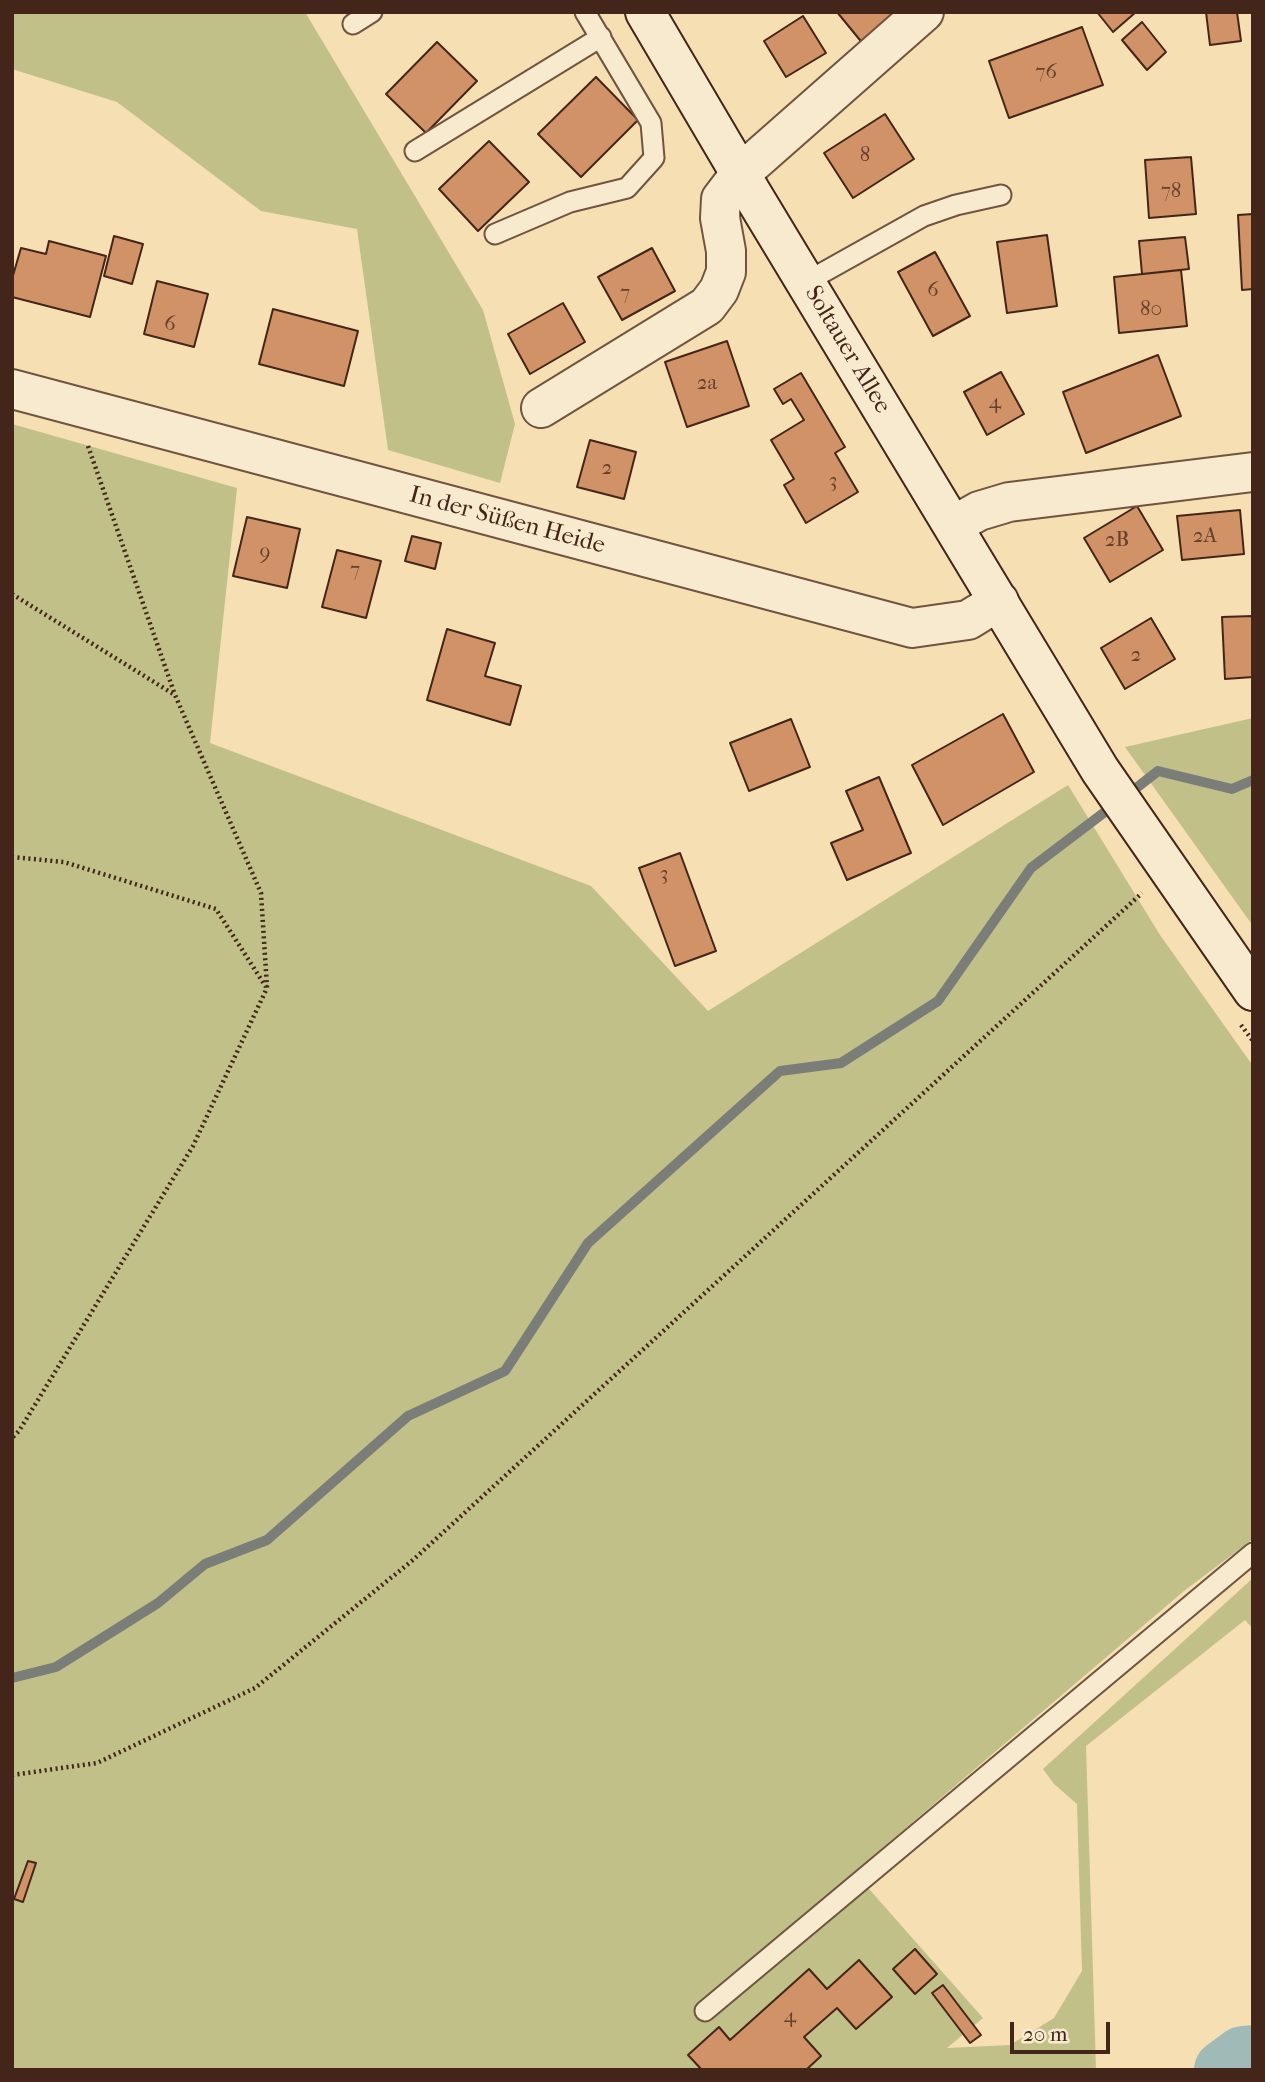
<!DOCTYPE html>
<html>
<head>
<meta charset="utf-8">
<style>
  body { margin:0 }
  #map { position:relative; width:1265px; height:2082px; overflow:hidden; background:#f5dfb3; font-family:"IM FELL French Canon",serif }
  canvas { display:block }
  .frame { position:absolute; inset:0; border:14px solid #442519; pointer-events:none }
  .scale { position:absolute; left:1010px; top:2022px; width:100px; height:32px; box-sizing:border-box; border:4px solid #442519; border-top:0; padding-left:9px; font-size:21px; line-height:24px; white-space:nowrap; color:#442519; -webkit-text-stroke:5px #f8eace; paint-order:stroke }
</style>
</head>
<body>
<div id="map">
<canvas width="1265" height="2082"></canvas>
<div class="frame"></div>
<div class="scale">20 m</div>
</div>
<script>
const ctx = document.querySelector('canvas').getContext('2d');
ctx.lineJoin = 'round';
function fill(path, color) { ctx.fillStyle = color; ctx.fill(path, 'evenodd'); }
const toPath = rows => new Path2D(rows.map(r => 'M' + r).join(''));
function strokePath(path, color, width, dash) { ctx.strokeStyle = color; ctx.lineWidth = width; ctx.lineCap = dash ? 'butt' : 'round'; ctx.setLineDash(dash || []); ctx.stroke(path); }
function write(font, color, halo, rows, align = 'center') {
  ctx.font = font + ' "IM FELL French Canon",serif'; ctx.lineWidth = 6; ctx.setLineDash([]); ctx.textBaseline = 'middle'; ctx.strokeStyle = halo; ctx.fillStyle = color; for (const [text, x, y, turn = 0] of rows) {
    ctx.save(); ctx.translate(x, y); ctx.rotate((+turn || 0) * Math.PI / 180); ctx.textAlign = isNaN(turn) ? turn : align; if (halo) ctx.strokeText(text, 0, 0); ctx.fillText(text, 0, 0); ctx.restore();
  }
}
fill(toPath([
  [12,12,305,12,483,310,515,424,500,483,388,450,357,229,261,211,117,102,12,69],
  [12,424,237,488,210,743,591,886,708,1011,1068,785,1160,935,1253,1066,1253,1539,1184,1591,854,1872,983,2018,947,2048,1010,2045,1054,2018,1082,1971,1077,1804,1054,1784,1043,1769,1253,1578,1253,1629,1245,1620,1086,1746,1096,2070,12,2070],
  [1253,718,1253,926,1125,747]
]), '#c1c089');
strokePath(toPath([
  [1126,796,1158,771,1232,789,1253,780],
  [12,1678,56,1667,158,1603,205,1564,267,1540,408,1416,505,1371,588,1243,780,1071,841,1063,938,1001,1031,868,1114,805]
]), '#7b7e78', 10);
strokePath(toPath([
  [1224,2070,1243,2056,1253,2055]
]), '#a0bab7', 60);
const building = toPath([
  [837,12,903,12,864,45,837,12],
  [1097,12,1136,12,1113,32,1097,12],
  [1206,12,1237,12,1241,41,1210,45,1206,12],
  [803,16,826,53,786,77,764,41,803,16],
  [1142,22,1166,52,1147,70,1122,40,1142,22],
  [1082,27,1103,85,1009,118,989,61,1082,27],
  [437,42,477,81,426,133,386,94,437,42],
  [596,77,638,120,581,177,538,134,596,77],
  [885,114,914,159,853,198,824,153,885,114],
  [489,141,529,182,478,231,439,189,489,141],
  [1191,157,1196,214,1149,218,1145,160,1191,157],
  [1253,214,1253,289,1242,290,1238,215,1253,214],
  [1047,235,1057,306,1007,313,997,242,1047,235],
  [114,236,143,244,132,284,104,276,114,236],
  [1185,237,1189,269,1142,274,1139,241,1185,237],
  [49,241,106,256,90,317,12,297,12,279,21,248,46,254,49,241],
  [652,248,675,291,622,320,598,277,652,248],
  [935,252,970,316,933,336,898,272,935,252],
  [1181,270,1187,326,1119,333,1114,277,1181,270],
  [157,281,208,294,194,347,144,334,157,281],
  [563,303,585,342,530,374,508,334,563,303],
  [273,309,358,331,344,386,259,364,273,309],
  [727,341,749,406,687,427,665,362,727,341],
  [1158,355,1181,416,1086,453,1063,392,1158,355],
  [1001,372,1024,414,987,435,964,392,1001,372],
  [801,373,845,447,835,453,858,492,806,523,784,485,794,479,771,440,804,420,791,399,783,404,774,389,801,373],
  [590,440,636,452,624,499,577,487,590,440],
  [1137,506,1163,550,1110,582,1084,538,1137,506],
  [1240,510,1244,554,1182,560,1177,516,1240,510],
  [247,517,300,529,287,588,233,576,247,517],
  [412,536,441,543,435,569,405,561,412,536],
  [337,550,381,561,366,618,322,607,337,550],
  [1253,616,1253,677,1225,679,1222,617,1253,616],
  [1151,618,1175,659,1125,689,1101,648,1151,618],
  [447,629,495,643,485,676,521,686,510,725,427,700,447,629],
  [1003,714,1034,772,943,825,912,765,1003,714],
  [791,719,810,767,749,791,730,743,791,719],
  [879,777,911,853,847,880,831,843,863,830,846,791,879,777],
  [680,853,716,951,675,966,639,868,680,853],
  [28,1861,36,1863,23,1902,14,1899,28,1861],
  [915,1949,937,1974,915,1994,893,1969,915,1949],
  [859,1960,892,1997,856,2029,837,2008,804,2037,821,2056,806,2070,702,2070,688,2055,719,2027,730,2040,809,1969,827,1989,859,1960],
  [943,1985,981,2035,970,2043,932,1993,943,1985]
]);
fill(building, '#d19267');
strokePath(building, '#442519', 2);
const lane = toPath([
  [353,24,372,12],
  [415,151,601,37],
  [495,234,570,202,627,188,654,158,651,123,585,12],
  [806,282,924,216,956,205,1001,195],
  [705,2011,1253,1553]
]);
const street = toPath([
  [12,389,912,628,968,620,999,601],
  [541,408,707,306,719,290,726,272,726,251,720,218,721,199,740,174,924,12],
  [954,525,979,511,1009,502,1253,472]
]);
const secondary = toPath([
  [645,12,751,192,1100,770,1253,991]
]);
strokePath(lane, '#705440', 23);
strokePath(street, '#705440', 42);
strokePath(secondary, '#442519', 42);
strokePath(toPath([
  [88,446,175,695],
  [12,594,175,695,261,893,267,988,193,1146,19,1431,12,1438],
  [12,857,64,862,216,909,266,987],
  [1241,1025,1253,1041],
  [12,1775,97,1763,255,1688,413,1560,1142,893]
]), '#442519', 4.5, [2, 3.5]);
strokePath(lane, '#f8eace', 19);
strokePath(street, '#f8eace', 38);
strokePath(secondary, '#f8eace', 38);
write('21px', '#67402c', null, [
  ["76",1046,73],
  ["8",865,156],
  ["78",1171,192],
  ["6",933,291],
  ["7",625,294],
  ["80",1151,310],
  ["6",170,325],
  ["2a",707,384],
  ["4",995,403],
  ["2",607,469],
  ["3",833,482],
  ["2A",1205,537],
  ["2B",1117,541],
  ["9",265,554],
  ["7",355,571],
  ["2",1136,656],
  ["3",664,875],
  ["4",790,2017]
]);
write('24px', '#442519', '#f8eace', [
  ["Soltauer Allee",847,350,59],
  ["In der Süßen Heide",507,521,15]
]);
</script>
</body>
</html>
